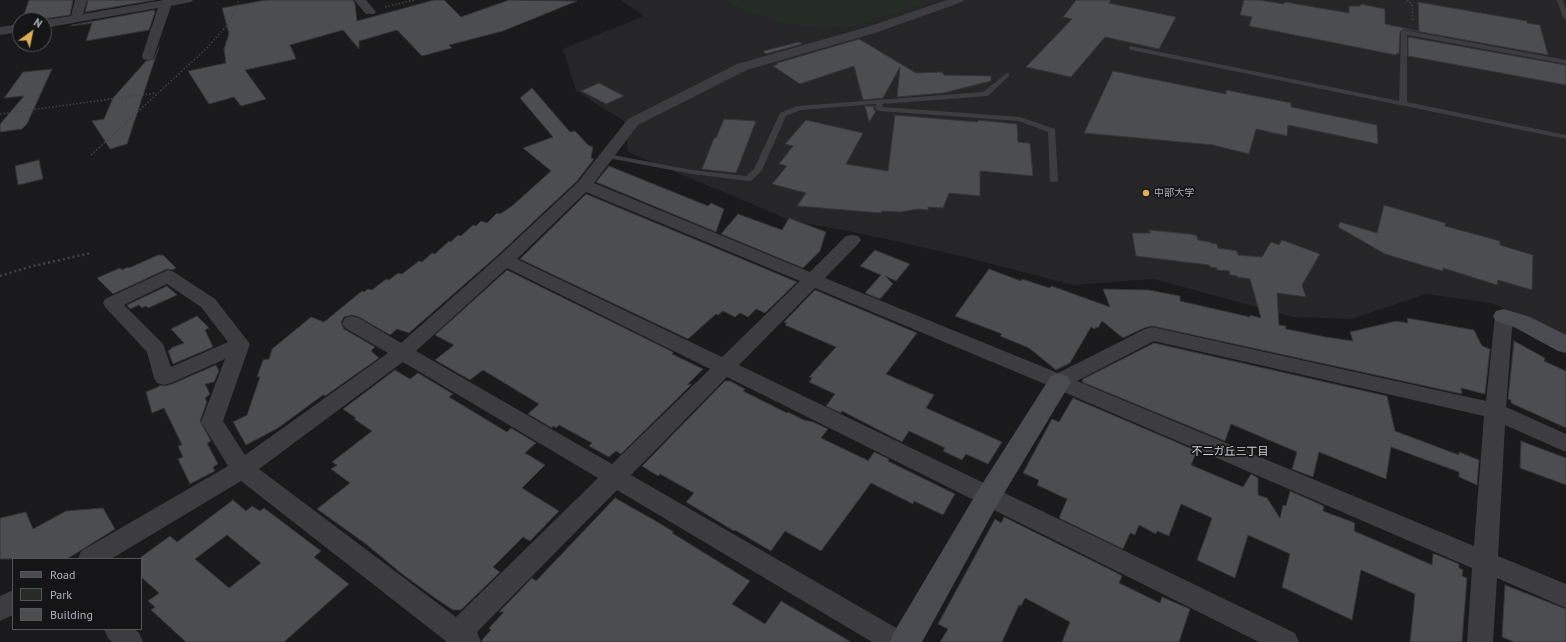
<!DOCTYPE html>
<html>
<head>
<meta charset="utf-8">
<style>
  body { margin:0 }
  #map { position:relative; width:1566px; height:642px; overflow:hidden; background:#1a1a1c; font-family:"PT Sans",sans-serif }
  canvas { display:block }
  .legend { position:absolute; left:12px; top:558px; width:130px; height:72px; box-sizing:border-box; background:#151517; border:1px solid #525458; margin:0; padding:5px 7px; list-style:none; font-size:12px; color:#aeb2ba }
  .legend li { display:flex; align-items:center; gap:8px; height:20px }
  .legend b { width:20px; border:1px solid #525458 }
  .north { position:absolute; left:12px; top:12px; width:40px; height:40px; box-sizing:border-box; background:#151517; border:1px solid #525458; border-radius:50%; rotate:33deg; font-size:11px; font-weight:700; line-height:16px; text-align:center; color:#aeb2ba }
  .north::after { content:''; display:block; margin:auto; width:14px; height:18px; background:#ddaf52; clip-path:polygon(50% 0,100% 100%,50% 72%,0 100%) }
</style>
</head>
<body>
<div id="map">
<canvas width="1566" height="642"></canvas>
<ul class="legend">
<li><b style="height:5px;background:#4a4b50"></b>Road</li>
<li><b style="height:11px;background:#252c26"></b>Park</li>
<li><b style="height:11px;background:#4c4d51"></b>Building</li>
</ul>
<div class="north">N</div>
</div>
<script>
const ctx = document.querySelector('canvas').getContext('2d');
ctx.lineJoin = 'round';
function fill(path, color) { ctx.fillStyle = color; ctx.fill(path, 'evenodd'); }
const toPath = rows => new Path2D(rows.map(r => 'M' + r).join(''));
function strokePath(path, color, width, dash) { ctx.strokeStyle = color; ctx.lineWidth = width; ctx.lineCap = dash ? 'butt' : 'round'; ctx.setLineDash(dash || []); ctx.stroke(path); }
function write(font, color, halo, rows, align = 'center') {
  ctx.font = font + ' "PT Sans","Noto Sans JP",sans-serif'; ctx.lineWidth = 3.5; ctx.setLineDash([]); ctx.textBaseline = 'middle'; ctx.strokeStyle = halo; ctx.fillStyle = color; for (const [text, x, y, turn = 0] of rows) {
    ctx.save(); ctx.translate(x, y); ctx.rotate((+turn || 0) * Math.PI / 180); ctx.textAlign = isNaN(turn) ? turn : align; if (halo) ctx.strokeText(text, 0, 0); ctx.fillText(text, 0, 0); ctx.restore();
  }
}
fill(toPath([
  [621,0,1566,0,1566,340,1526,317,1491,303,1426,294,1352,319,1293,317,1154,279,1073,285,969,258,873,236,790,220,628,152,624,121,576,91,563,49,644,16]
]), '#262629');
fill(toPath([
  [726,0,938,0,847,28,787,24,745,11]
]), '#252c26');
const building = toPath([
  [29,0,73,0,70,15,44,19,42,20,22,20,29,0],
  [88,0,155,0,85,12,88,0],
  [266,0,353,0,355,4,357,21,434,0,444,0,461,17,509,0,577,1,503,31,449,45,452,48,422,56,397,30,359,41,359,49,343,30,290,45,296,59,245,70,266,99,241,106,234,97,209,104,188,71,226,63,224,49,229,34,222,8,266,0],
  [1076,0,1111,0,1109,3,1176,17,1159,49,1105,37,1071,77,1026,67,1072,19,1063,17,1076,0],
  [1244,0,1259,0,1284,4,1285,2,1349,13,1349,6,1360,6,1361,4,1385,9,1385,24,1419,31,1418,2,1527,21,1527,23,1540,25,1548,55,1404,29,1400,32,1399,54,1397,53,1396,55,1249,26,1252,17,1240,15,1244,0],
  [154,10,155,12,149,30,86,41,92,23,71,26,72,25,154,10],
  [1408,37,1566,65,1566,85,1408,56,1408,37],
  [859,39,916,73,942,72,944,75,991,76,991,81,944,93,897,97,900,67,883,98,863,100,854,66,800,84,773,66,778,64,777,63,859,39],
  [799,42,802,44,766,54,763,51,799,42],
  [159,47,127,144,110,149,92,121,104,119,113,98,146,61,154,59,159,47],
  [52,69,27,124,22,129,0,132,0,124,24,96,4,98,23,72,52,69],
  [1113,71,1226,94,1226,90,1291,103,1291,107,1377,125,1378,144,1288,125,1287,136,1256,129,1249,154,1213,145,1084,133,1113,71],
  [599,83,624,96,606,104,581,91,599,83],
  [532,88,570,132,575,131,588,145,593,147,591,158,594,159,577,181,498,255,409,333,397,329,390,335,359,317,352,315,344,317,341,322,344,329,375,347,371,351,379,358,325,396,323,395,278,428,246,445,233,422,247,415,260,377,257,377,263,360,269,359,272,349,311,317,324,322,362,291,364,292,368,289,372,290,386,279,389,280,398,273,402,274,419,261,422,262,432,253,435,254,449,241,451,242,458,235,461,236,473,225,476,226,481,221,487,223,497,213,500,214,512,206,551,171,523,148,553,137,520,98,532,88],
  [865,106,874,106,874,110,876,111,869,122,865,106],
  [895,115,978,122,978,120,1017,124,1018,142,1030,143,1033,176,980,171,980,196,949,193,943,208,928,207,928,210,918,209,900,212,882,211,881,213,797,206,806,193,772,184,787,166,779,164,793,146,785,144,806,120,863,133,846,164,888,171,895,115],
  [724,119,756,121,736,173,702,169,714,138,716,138,724,119],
  [39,160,43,179,18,185,15,166,39,160],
  [609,166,708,206,711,203,724,209,716,232,596,182,609,166],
  [586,194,711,246,797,282,765,313,756,309,748,317,740,313,735,317,723,311,718,315,716,314,688,339,520,259,586,194],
  [1384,205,1445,223,1445,226,1500,241,1500,245,1533,255,1532,290,1498,280,1497,285,1443,268,1443,271,1425,266,1385,254,1338,227,1340,222,1377,233,1384,205],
  [738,214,782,230,789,218,826,232,820,251,803,268,721,234,738,214],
  [1149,230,1190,234,1197,236,1198,240,1210,242,1211,243,1217,244,1218,248,1237,251,1238,255,1262,257,1271,242,1279,245,1282,240,1320,254,1302,285,1306,297,1277,293,1279,325,1286,326,1286,329,1326,337,1353,341,1350,332,1396,321,1408,323,1407,318,1474,330,1482,346,1490,349,1485,394,1461,388,1462,394,1152,326,1144,328,1123,338,1102,321,1098,328,1096,327,1095,329,1091,327,1070,363,1056,370,1029,348,1000,336,1002,334,955,316,989,269,1021,281,1022,279,1050,288,1051,286,1060,289,1110,307,1103,289,1149,290,1180,296,1180,301,1250,317,1250,315,1261,318,1250,279,1237,277,1237,276,1230,275,1229,271,1217,270,1217,268,1210,267,1209,265,1136,256,1132,233,1150,233,1149,230],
  [875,250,910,264,896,281,885,276,893,284,880,299,865,293,881,275,860,266,875,250],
  [158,255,163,255,176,268,172,270,167,269,113,294,97,278,120,268,122,270,128,267,129,268,158,255],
  [507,270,673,352,672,354,703,369,687,385,692,384,621,454,616,451,609,457,589,446,592,443,559,425,556,428,553,426,552,428,528,414,539,404,483,370,470,380,435,360,454,345,435,335,507,270],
  [167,286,177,295,148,308,146,306,142,308,139,305,130,309,127,305,167,286],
  [815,290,917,333,886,374,934,395,926,408,1002,442,988,464,966,454,962,460,943,451,945,448,909,431,902,442,842,411,841,413,826,406,835,394,809,382,812,378,809,377,836,347,785,325,787,323,784,322,815,290],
  [197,316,209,328,205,330,213,347,173,364,168,351,171,349,171,348,184,343,171,329,197,316],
  [1514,341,1545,358,1544,361,1566,371,1566,428,1511,403,1511,400,1508,399,1514,341],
  [1154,343,1387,396,1395,431,1459,455,1459,452,1479,460,1477,485,1459,477,1459,472,1391,447,1386,479,1319,452,1313,477,1292,469,1297,452,1231,424,1225,441,1082,382,1083,379,1154,343],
  [216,365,219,371,214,382,205,384,210,394,205,398,207,402,200,421,211,441,207,443,218,464,213,467,215,471,190,484,178,459,183,457,178,446,182,445,164,408,152,413,146,392,160,386,159,385,164,386,172,384,216,365],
  [395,370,410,379,418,373,453,394,449,397,507,432,511,428,536,443,525,453,545,465,522,488,559,511,530,541,523,537,493,567,500,572,461,610,453,610,435,598,402,574,366,544,317,509,350,483,331,469,337,465,332,462,372,431,354,419,356,418,343,409,395,370],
  [725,381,730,381,745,389,743,391,787,413,788,412,804,420,813,422,828,429,821,438,865,459,868,461,874,452,889,459,888,461,955,494,943,515,914,501,913,504,871,483,821,551,785,531,771,551,735,530,734,531,686,502,694,493,660,474,658,476,642,466,725,381],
  [1073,398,1197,451,1191,465,1243,487,1251,474,1258,478,1258,495,1267,498,1280,518,1283,505,1286,506,1290,491,1324,506,1323,511,1355,523,1354,531,1389,546,1432,565,1433,554,1435,554,1459,564,1459,568,1463,570,1462,576,1467,578,1462,642,1410,642,1415,594,1361,570,1352,620,1282,587,1290,554,1248,535,1235,578,1197,560,1212,518,1181,504,1169,536,1157,531,1156,534,1139,525,1135,535,1130,533,1123,549,1059,518,1067,499,1037,485,1039,480,1023,473,1052,419,1059,422,1073,398],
  [1521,441,1566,458,1566,485,1520,468,1521,441],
  [615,498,654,520,674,532,672,533,750,581,732,604,765,624,781,601,851,642,482,642,482,640,491,630,489,628,504,612,499,612,532,578,536,581,615,498],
  [233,500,246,511,252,506,260,511,264,508,321,551,314,557,349,584,284,642,186,642,151,610,155,607,148,601,159,593,141,577,141,557,170,536,177,542,233,500],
  [227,535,261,563,229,588,195,559,227,535],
  [103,508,115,529,67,559,0,559,0,518,26,512,33,529,66,511,103,508],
  [1004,517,1115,572,1122,576,1119,583,1160,603,1162,597,1190,609,1179,642,1062,642,1070,622,1025,598,1021,606,1019,605,1002,642,940,642,948,629,938,624,995,519,1001,523,1004,517],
  [1505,585,1566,609,1566,642,1514,642,1502,637,1505,585]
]);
fill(building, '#4c4d51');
strokePath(building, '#353438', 1);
strokePath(toPath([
  [1407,0,1412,4,1413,22],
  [385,7,414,0],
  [0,114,156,93],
  [91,155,207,48,230,22,239,0]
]), '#424347', 1.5, [1.5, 2]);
strokePath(toPath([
  [0,276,29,267,91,253]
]), '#424347', 2.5, [2, 3]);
fill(toPath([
  [1557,0,1563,0,1566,9,1566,20,1563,18,1557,0],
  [1404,30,1566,60,1566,64,1407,35,1407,102,1566,135,1566,139,1131,50,1128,48,1131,46,1399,101,1401,32,1404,30],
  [1007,73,1009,74,1009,76,988,96,882,104,883,107,1020,117,1055,129,1058,180,1057,182,1051,182,1050,180,1048,132,1019,121,879,111,875,109,876,104,801,110,786,116,762,170,751,181,748,181,692,174,608,158,604,156,608,154,692,170,746,176,754,169,780,113,797,106,983,92,1007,73]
]), '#3c3c41');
fill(toPath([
  [75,0,87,0,83,14,164,0,193,0,191,2,171,6,154,56,153,59,148,60,143,59,142,56,158,8,44,28,44,20,71,16,75,0],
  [354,0,366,0,376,12,374,14,366,14,354,0],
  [947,0,964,0,962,2,875,33,747,70,638,125,594,183,810,272,846,236,852,235,858,236,861,240,858,244,825,278,1058,373,1145,329,1152,327,1486,401,1495,316,1497,311,1504,310,1511,311,1513,316,1506,407,1566,434,1566,452,1505,425,1498,556,1566,584,1566,608,1497,578,1493,642,1467,642,1472,568,1052,387,815,288,739,365,1295,633,1299,642,1259,642,727,377,631,475,905,633,909,642,872,642,617,490,477,632,481,642,447,642,241,481,111,559,78,559,81,551,228,466,201,422,225,359,171,383,164,385,157,383,154,378,147,352,105,307,103,303,105,299,168,270,174,272,215,299,250,344,223,421,245,455,388,353,345,328,342,323,345,318,352,316,359,318,401,343,499,256,578,182,628,119,737,64,867,27,947,0],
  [586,192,800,281,722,357,517,259,586,192],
  [507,268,710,369,612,464,416,351,507,268],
  [167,284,201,307,228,342,171,367,163,344,124,305,167,284],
  [1154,341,1484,416,1474,546,1077,381,1154,341],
  [403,362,598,478,456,617,259,469,403,362],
  [20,24,20,32,0,35,0,27,20,24],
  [13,590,13,615,0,621,0,596,13,590],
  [104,629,135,629,139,633,143,642,112,642,108,638,104,629]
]), '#3c3c41');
fill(toPath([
  [1504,309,1530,317,1566,335,1566,353,1558,351,1514,327,1496,321,1493,316,1496,311,1504,309],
  [1059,373,1067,376,1071,382,997,505,922,642,890,642,894,632,979,489,1051,376,1059,373]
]), '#4a4b50');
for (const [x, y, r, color] of [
  [1146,193,4,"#ddaf52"]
]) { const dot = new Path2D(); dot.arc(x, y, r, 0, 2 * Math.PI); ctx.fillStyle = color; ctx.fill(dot); strokePath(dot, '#151517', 1.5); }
write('10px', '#aeb2ba', '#151517', [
  ["中部大学",1154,193]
], 'left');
write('11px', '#cfd1d6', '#151517', [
  ["不二ガ丘三丁目",1230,452]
]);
</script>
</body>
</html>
